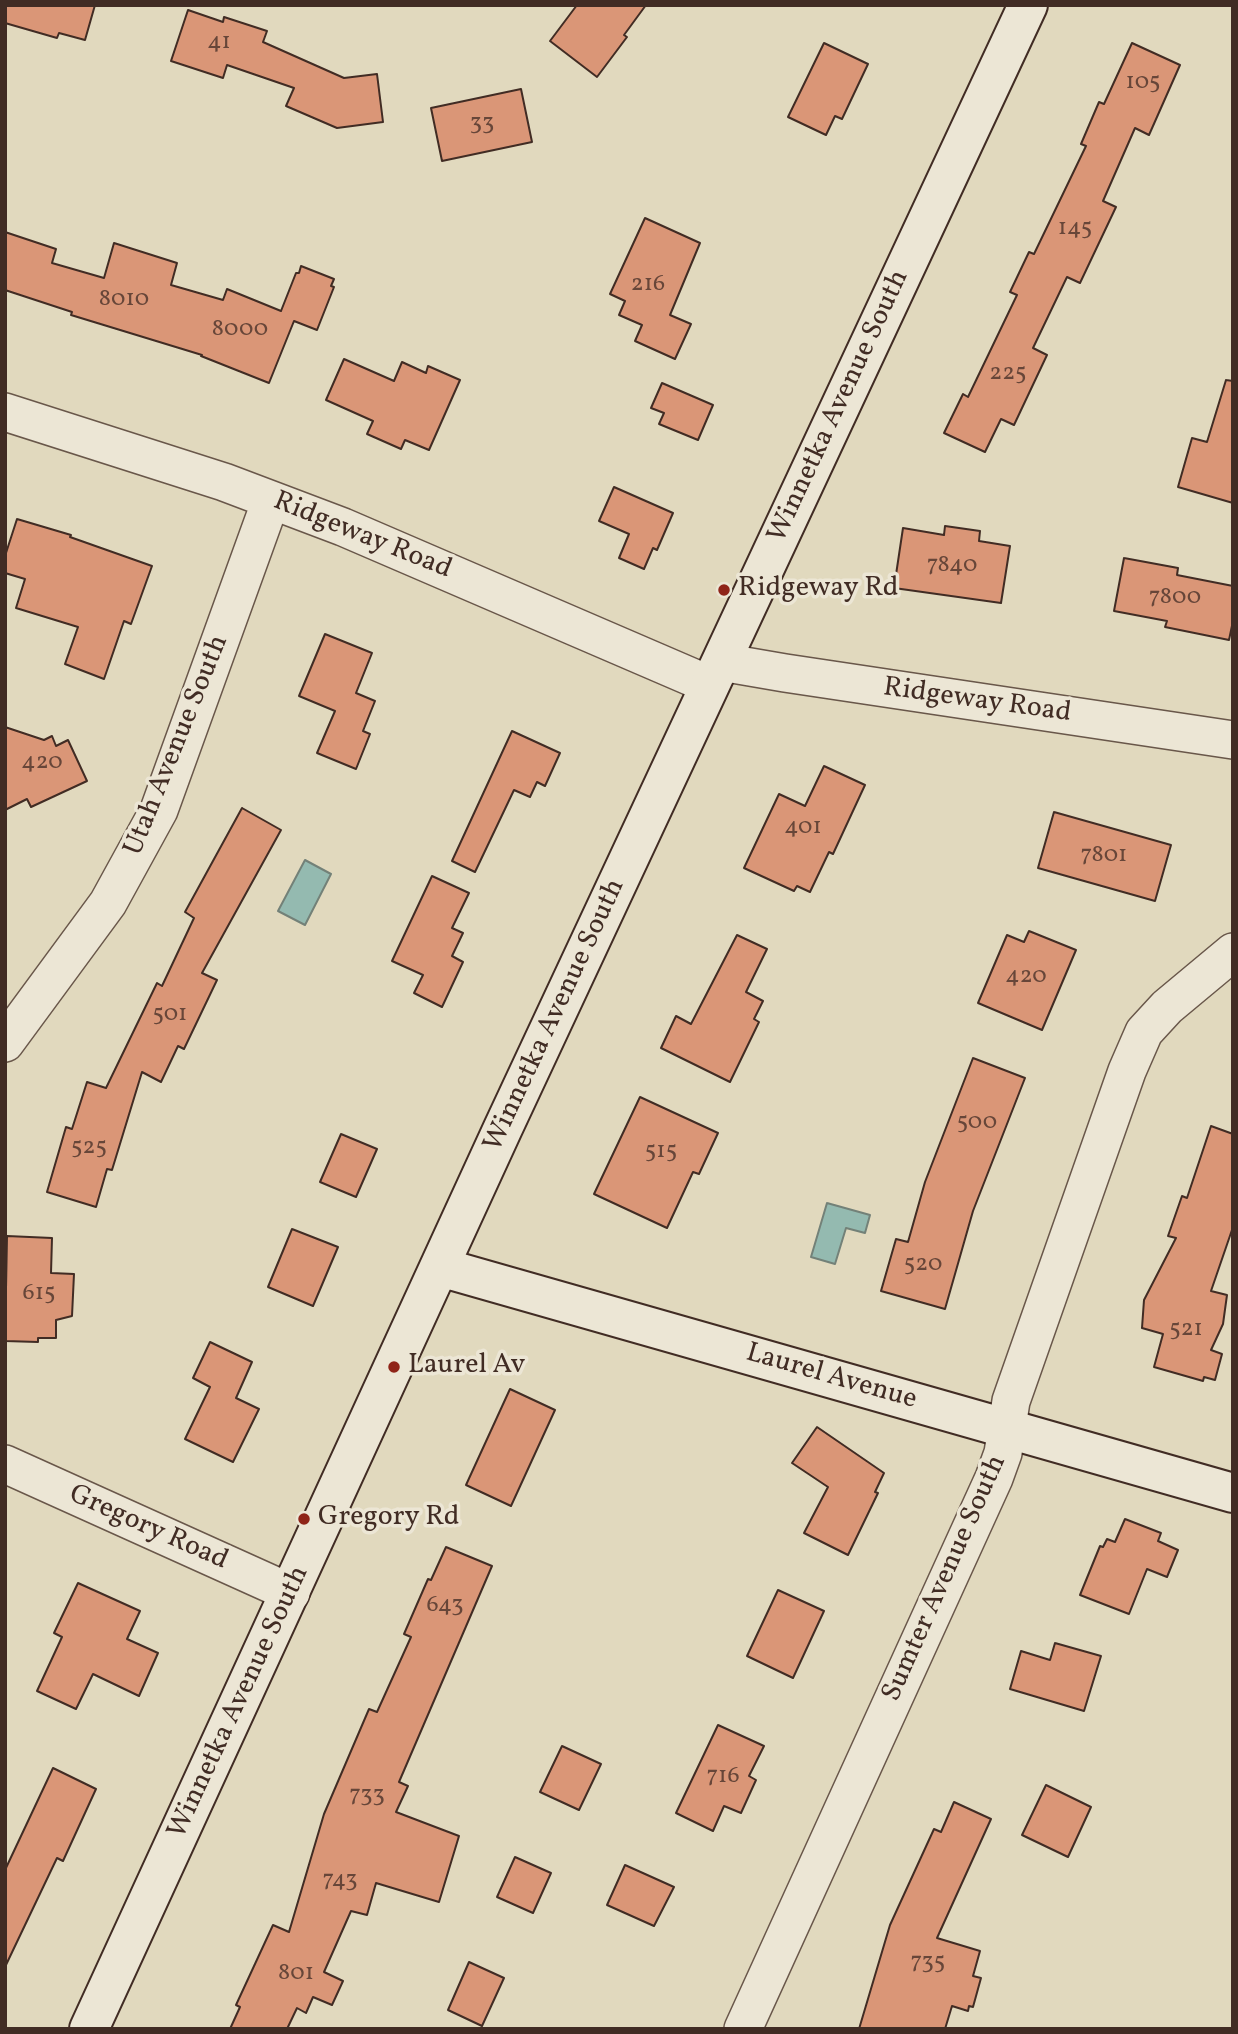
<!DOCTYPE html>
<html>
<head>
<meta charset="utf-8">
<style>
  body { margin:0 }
  #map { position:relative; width:1238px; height:2034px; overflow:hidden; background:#e1d9be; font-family:Vollkorn,serif }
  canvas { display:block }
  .frame { position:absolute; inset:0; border:7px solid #412c24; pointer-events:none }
</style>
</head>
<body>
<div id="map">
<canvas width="1238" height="2034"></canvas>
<div class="frame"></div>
</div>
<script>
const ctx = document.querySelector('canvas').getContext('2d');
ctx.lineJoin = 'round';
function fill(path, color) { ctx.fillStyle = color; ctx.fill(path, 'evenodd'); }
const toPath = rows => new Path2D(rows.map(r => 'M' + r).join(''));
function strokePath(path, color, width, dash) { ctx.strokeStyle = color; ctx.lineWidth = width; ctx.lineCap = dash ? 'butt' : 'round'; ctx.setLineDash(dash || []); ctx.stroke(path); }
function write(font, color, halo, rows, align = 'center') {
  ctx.font = font + ' Vollkorn,serif'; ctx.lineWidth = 7; ctx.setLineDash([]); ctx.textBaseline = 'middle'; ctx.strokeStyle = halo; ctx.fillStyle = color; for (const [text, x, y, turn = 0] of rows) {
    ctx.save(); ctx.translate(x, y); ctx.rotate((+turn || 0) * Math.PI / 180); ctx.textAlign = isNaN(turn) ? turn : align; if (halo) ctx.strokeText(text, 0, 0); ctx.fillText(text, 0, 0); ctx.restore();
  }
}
const water = toPath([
  [305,860,331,874,305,925,278,911,305,860],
  [827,1203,870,1215,865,1233,846,1228,835,1264,811,1257,827,1203]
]);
fill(water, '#94bab0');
strokePath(water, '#738178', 2);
const building = toPath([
  [5,5,95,5,85,40,59,33,57,38,5,23,5,5],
  [577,5,646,5,624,35,627,37,597,77,550,41,577,5],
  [188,10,223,22,224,17,267,31,263,42,344,78,377,74,383,122,337,128,286,106,294,88,227,65,223,78,171,61,188,10],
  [824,43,868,64,842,119,835,116,826,135,788,117,824,43],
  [1132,43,1180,65,1149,135,1135,128,1103,201,1116,207,1080,283,1067,277,1033,348,1047,355,1014,425,1001,419,985,452,944,433,963,394,968,397,1017,295,1010,292,1029,252,1034,254,1086,146,1081,144,1099,102,1104,104,1132,43],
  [521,89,532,142,442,161,431,108,521,89],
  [645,218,700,243,670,315,691,324,675,359,635,341,642,325,619,315,625,301,610,294,645,218],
  [5,232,56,249,52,263,104,278,114,243,177,263,171,285,223,300,227,289,281,311,296,273,299,273,301,266,334,279,331,286,334,287,317,330,294,321,269,383,201,356,202,355,71,315,72,312,5,290,5,232],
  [344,359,394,381,402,362,426,373,428,366,460,380,429,450,405,440,401,449,367,434,373,421,326,400,344,359],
  [1226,380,1233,381,1233,503,1178,487,1192,438,1207,442,1226,380],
  [662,383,713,405,698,440,659,424,664,413,651,408,662,383],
  [614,487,673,513,657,550,653,548,644,569,619,558,629,534,599,521,614,487],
  [17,519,71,535,70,537,152,566,131,624,124,621,104,679,65,664,78,627,16,608,25,579,5,573,5,556,17,519],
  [945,526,980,531,979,541,1010,546,1001,603,894,588,903,528,944,535,945,526],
  [1124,558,1178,568,1177,575,1233,586,1233,621,1229,640,1165,627,1167,621,1114,611,1124,558],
  [325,634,372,653,356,693,375,701,363,731,370,734,356,769,317,753,335,711,299,696,325,634],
  [5,727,44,740,52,736,56,746,68,740,87,781,31,807,27,799,5,810,5,727],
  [512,731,560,753,545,786,537,782,530,797,514,790,475,872,452,861,512,731],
  [824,766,865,785,833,854,829,852,810,892,797,886,794,891,744,868,779,794,805,806,824,766],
  [242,808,281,830,202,973,217,980,184,1049,178,1046,161,1082,142,1072,112,1170,107,1169,96,1207,47,1192,66,1127,72,1129,87,1082,106,1088,157,983,162,986,194,918,185,912,242,808],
  [1054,812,1171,845,1155,901,1038,868,1054,812],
  [432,876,469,893,452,928,463,933,452,956,463,962,442,1007,414,993,423,975,392,961,432,876],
  [1029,931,1076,950,1042,1030,978,1003,1007,935,1024,942,1029,931],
  [737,935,767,949,746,992,763,1001,754,1019,759,1022,730,1082,661,1048,676,1016,691,1024,737,935],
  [973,1058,1025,1078,973,1211,945,1309,881,1291,896,1239,908,1242,925,1182,973,1058],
  [640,1097,718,1133,699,1174,693,1172,667,1228,594,1194,640,1097],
  [1211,1126,1233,1134,1233,1227,1211,1291,1227,1295,1223,1324,1211,1350,1222,1354,1215,1380,1204,1377,1203,1381,1154,1367,1163,1334,1142,1328,1144,1300,1176,1238,1168,1236,1182,1196,1187,1198,1211,1126],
  [341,1134,377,1149,356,1197,320,1182,341,1134],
  [292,1229,338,1247,313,1306,268,1287,292,1229],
  [7,1236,52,1238,51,1273,74,1274,72,1316,56,1320,56,1338,38,1338,38,1342,5,1341,7,1236],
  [210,1342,252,1362,236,1398,259,1409,233,1462,185,1439,210,1387,193,1378,210,1342],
  [510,1389,555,1410,511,1506,466,1485,510,1389],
  [817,1427,884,1473,875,1492,878,1493,848,1555,804,1533,828,1487,792,1463,817,1427],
  [1125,1519,1161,1533,1158,1541,1178,1550,1167,1577,1147,1569,1129,1614,1080,1595,1100,1546,1103,1547,1107,1539,1115,1542,1125,1519],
  [446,1547,492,1566,399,1782,408,1786,396,1812,459,1836,439,1902,376,1883,367,1915,351,1911,324,1972,343,1981,332,2005,313,1997,306,2013,297,2008,287,2029,230,2029,240,2007,236,2005,273,1925,289,1932,324,1814,369,1709,377,1712,411,1637,404,1634,428,1579,431,1580,446,1547],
  [78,1583,140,1611,127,1639,158,1653,139,1696,93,1674,76,1709,37,1691,62,1637,54,1633,78,1583],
  [778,1590,824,1611,793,1678,747,1656,778,1590],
  [1055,1643,1101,1656,1084,1711,1010,1689,1021,1651,1050,1660,1055,1643],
  [718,1725,764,1746,749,1776,756,1780,741,1813,724,1806,713,1831,676,1813,718,1725],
  [562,1746,601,1764,579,1810,540,1792,562,1746],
  [53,1768,96,1789,63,1861,57,1858,5,1967,5,1870,53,1768],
  [1046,1785,1091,1807,1068,1857,1022,1835,1046,1785],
  [954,1802,991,1819,937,1938,980,1951,973,1976,981,1978,973,2007,969,2006,968,2011,952,2006,945,2029,859,2029,890,1925,934,1829,941,1832,954,1802],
  [515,1857,551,1873,533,1913,497,1897,515,1857],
  [625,1865,674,1887,654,1926,607,1905,625,1865],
  [469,1962,504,1978,482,2026,448,2010,469,1962]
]);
fill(building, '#da9677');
strokePath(building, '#412c24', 2);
const street = toPath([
  [5,412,224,482,343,527,710,685],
  [721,662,785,673,1233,740],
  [5,1043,108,903,159,810,271,500],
  [5,1464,291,1593],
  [743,2029,994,1478,1003,1453,1011,1401,1127,1071,1144,1032,1167,1007,1233,952]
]);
const secondary = toPath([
  [440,1267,1233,1493],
  [89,2029,503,1128,1028,5]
]);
strokePath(street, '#69574a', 40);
strokePath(secondary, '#412c24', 42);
strokePath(street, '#ece6d5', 37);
strokePath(secondary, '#ece6d5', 38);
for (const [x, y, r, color] of [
  [724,590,7,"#8f2418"],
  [394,1367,7,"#8f2418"],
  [304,1519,7,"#8f2418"]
]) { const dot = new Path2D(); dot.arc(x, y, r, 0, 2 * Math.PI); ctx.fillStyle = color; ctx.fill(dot); strokePath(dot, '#ece6d5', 2.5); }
write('24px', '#674639', null, [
  ["41",219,44],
  ["105",1143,84],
  ["33",482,125],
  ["145",1075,230],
  ["216",648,286],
  ["8010",124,301],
  ["8000",240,331],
  ["225",1008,375],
  ["7840",952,567],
  ["7800",1175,599],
  ["420",42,764],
  ["401",803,829],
  ["7801",1104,857],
  ["420",1026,978],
  ["501",170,1016],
  ["500",977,1124],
  ["525",89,1149],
  ["515",661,1153],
  ["520",923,1266],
  ["615",39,1295],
  ["521",1186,1331],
  ["643",445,1607],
  ["716",723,1778],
  ["733",367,1797],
  ["743",340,1882],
  ["735",928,1964],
  ["801",296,1975]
]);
write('28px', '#412c24', '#ece6d5', [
  ["Winnetka Avenue South",840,407,-65],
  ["Ridgeway Road",362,537,22],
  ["Ridgeway Road",977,702,8],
  ["Utah Avenue South",178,746,-68],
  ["Winnetka Avenue South",556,1016,-65],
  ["Laurel Avenue",831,1378,16],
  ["Gregory Road",148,1529,24],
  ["Sumter Avenue South",946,1579,-66],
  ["Winnetka Avenue South",240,1703,-65]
]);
write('28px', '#412c24', '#ece6d5', [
  ["Ridgeway Rd",738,590],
  ["Laurel Av",408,1367],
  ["Gregory Rd",318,1519]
], 'left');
</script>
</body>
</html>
